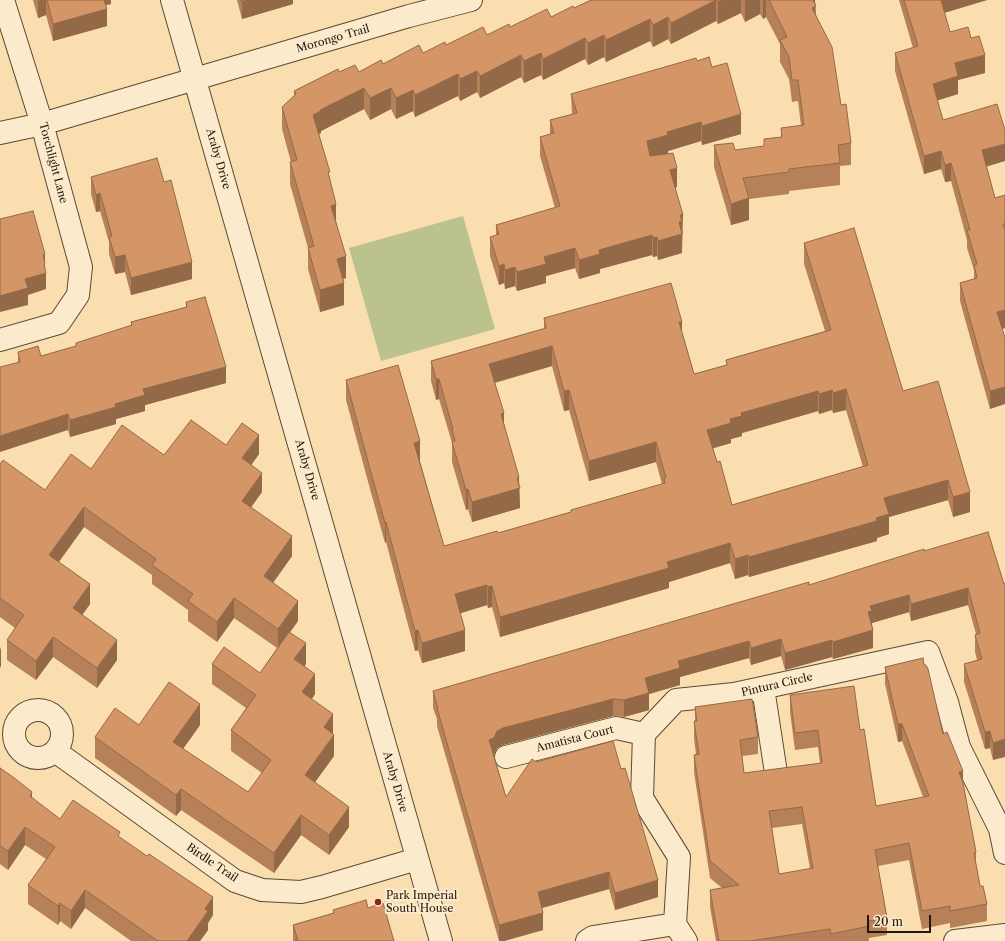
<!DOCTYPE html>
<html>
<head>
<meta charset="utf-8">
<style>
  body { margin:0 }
  #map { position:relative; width:1005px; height:941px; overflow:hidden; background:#fadeb0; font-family:"Libre Caslon Text",serif }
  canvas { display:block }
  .scale { position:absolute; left:867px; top:915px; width:64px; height:18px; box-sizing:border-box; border:2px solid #23180a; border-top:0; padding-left:5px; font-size:12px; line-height:14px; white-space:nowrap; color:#23180a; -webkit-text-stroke:3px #fceacc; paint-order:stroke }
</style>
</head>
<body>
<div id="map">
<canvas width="1005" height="941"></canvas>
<div class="scale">20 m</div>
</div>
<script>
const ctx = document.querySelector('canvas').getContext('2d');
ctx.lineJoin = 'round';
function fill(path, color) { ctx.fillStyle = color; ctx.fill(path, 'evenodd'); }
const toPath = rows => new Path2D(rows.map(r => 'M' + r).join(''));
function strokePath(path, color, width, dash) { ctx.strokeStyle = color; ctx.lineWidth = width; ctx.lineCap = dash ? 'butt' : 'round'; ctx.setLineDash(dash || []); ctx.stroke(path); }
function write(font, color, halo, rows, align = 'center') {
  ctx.font = font + ' "Libre Caslon Text",serif'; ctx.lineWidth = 4; ctx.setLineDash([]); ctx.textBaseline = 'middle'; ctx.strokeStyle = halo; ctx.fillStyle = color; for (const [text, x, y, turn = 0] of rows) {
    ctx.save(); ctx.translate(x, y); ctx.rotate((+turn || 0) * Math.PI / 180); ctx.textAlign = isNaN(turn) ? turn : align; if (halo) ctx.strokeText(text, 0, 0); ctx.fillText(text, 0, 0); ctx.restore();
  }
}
fill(toPath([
  [463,216,495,329,381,361,349,248]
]), '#bbc28e');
const minor = toPath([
  [172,0,441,941],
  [0,133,42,124,409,16,471,0],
  [0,340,59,323,78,295,81,267,42,124,3,0],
  [763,688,776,773],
  '14 734a24 24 0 1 1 48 0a24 24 0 1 1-48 0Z',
  [55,751,235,881,262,890,301,892,322,887,417,859],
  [506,757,616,728,644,734],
  [587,941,593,937,675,924],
  [686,941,675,924,679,857,642,798,644,734,676,700,734,694,928,652,947,702,959,747,1000,829,1005,853],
  [955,941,1005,935]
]);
strokePath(minor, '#594a34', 24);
strokePath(minor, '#fceacc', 22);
fill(toPath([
  [33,0,111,0,111,4,106,5,107,26,53,41,46,15,38,18],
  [237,0,293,0,293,4,242,19],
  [591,0,815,0,816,15,851,143,851,165,840,166,840,185,789,191,789,194,749,199,749,220,731,225,714,167,714,145,735,150,764,147,764,139,781,137,781,128,801,126,798,101,792,102,789,79,780,62,780,44,766,17,763,19,760,14,745,22,741,13,718,24,716,21,671,44,668,39,653,47,650,41,606,62,604,57,588,65,585,59,543,80,541,75,524,83,521,77,480,98,477,92,460,101,458,96,415,117,413,111,396,119,391,109,370,120,364,109,321,131,321,133,319,134,330,179,336,221,346,278,343,279,344,305,320,312,308,269,308,248,290,184,290,162,291,162,282,129,282,107,294,96,294,91,339,72,359,72,383,64,423,53,446,45,487,35,510,27,551,17,574,8],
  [899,0,987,0,944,13,950,32,971,38,985,73,958,80,958,94,937,100,943,120,987,167,995,198,1005,195,1005,328,1002,329,990,409,960,301,960,283,974,279,974,270,967,248,967,240,951,181,945,182,941,169,924,174,895,71,895,53,913,48],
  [697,61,712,67,741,134,702,145,701,141,668,151,668,154,677,187,675,188,683,234,682,234,682,253,658,260,657,256,653,257,652,255,600,269,600,273,579,279,575,268,546,276,546,283,517,291,515,286,505,289,504,283,499,285,490,256,490,237,496,235,496,225,555,208,540,156,540,137,550,134,550,120,572,114,571,94],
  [91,177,192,279,131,295,125,272,115,274,109,254,109,242,100,211,96,212,91,194],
  [804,243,903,391,970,512,953,517,948,500,889,517,889,534,877,538,877,541,749,577,748,575,735,579,730,563,669,582,669,588,500,637,492,607,488,608,487,605,460,613,465,651,422,663,418,650,415,651,386,542,385,543,370,489,346,400,346,380,420,461,444,546,498,533,571,512,571,510,662,484,656,462,589,481,569,410,564,411,552,366,495,383,504,424,519,486,520,508,472,522,468,509,466,510,452,462,452,443,439,399,436,400,431,381,431,361,544,329,544,318,682,332,694,374,726,365,726,360,825,331,804,264],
  [832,410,833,413,846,410,863,467,732,505,717,462,713,448,731,443,731,439,742,436,742,433,818,411,819,414],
  [186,302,226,383,145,405,145,411,116,419,116,424,70,437,68,430,18,363,18,352,41,356,76,346,76,343,131,326,131,322,186,307],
  [226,445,259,454,251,465,262,492,251,507,292,556,273,583,298,621,290,632,306,664,304,666,315,694,312,699,333,734,334,756,315,782,349,827,329,855,301,835,274,873,181,810,176,816,95,758,95,737,139,725,200,725,183,749,248,792,262,773,231,751,231,730,246,708,212,684,212,664,260,673,277,648,234,618,217,642,188,621,188,610,152,584,152,575,84,527,59,562,90,604,82,615,117,660,97,688,53,657,36,680,7,660,7,640,15,628,0,617,0,464,45,490,91,469],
  [924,551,1004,584,993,760,990,748,985,749,964,682,964,664,977,660,975,652,975,635,976,634,968,605,911,621,909,612,872,623,873,648,833,659,832,657,785,670,781,656,751,665,749,658,680,677,680,685,649,694,649,710,624,717,613,716,503,745,497,748,494,755,506,797,658,897,615,910,609,889,542,908,543,930,504,941,499,941,437,726,437,719,433,708,433,691,809,585],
  [924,665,943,734,963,783,976,852,976,865,980,886,987,904,987,921,950,928,950,923,922,929,909,860,878,866,887,918,887,935,869,938,869,941,716,941,710,907,710,890,722,888,710,878,694,772,694,755,696,754,694,739,694,721,695,721,695,707,758,737,758,754,742,756,744,773,820,763,818,747,795,750,790,712,790,695,860,730,876,806,923,797,902,741,898,742,885,684,885,667],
  [802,824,810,869,779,874,772,828],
  [0,768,32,798,60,819,120,837,213,915,208,923,208,930,200,941,131,941,85,908,71,929,60,921,58,925,28,904,28,885,46,859,25,845,8,870,0,864],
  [368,908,394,941,293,941,293,925,333,913,333,910]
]), '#b68159');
fill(toPath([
  [40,0,46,0,46,15,38,18,38,1],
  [101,0,111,0,111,4,101,6],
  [248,0,293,0,293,4,242,19,242,2],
  [716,0,716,21,671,44,671,23],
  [723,0,741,0,741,13,718,24,718,2],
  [745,0,760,0,760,14,745,22],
  [763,0,766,0,766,17,763,19],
  [810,0,815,0,816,28],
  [940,0,987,0,940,14],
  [107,9,107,26,53,41,53,24],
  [668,17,668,39,653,47,653,25],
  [650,19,650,41,606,62,606,40],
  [604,35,604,57,588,65,588,43],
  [585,38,585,59,543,80,543,59],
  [541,53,541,75,524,83,524,61],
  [521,55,521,77,480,98,480,76],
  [985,55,985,73,958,80,958,94,933,102,933,84,955,63],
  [477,71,477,92,460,101,460,79],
  [458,74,458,96,415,117,415,95],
  [364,88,364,109,321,131,321,133,313,136,313,115,320,110],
  [391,88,391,109,370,120,370,98],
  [413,90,413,111,396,119,396,98],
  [741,114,741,134,702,145,702,126],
  [701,122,701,141,668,151,668,155,647,161,647,141,667,132],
  [1005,144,1005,161,982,168,982,150],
  [941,151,941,169,924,174,924,156],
  [951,163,951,181,945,182,945,165],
  [677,168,677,187,670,189,670,170],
  [100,193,100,211,96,212,96,195],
  [749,198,749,220,731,225,731,204],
  [336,204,336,226,331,206],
  [680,215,683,215,682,253,658,260,658,241,679,222],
  [652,235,652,255,600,269,600,273,579,279,579,260,599,250],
  [657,237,657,256,653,257,653,238],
  [575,248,575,268,546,276,546,283,517,291,517,272,544,257],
  [45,254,45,274,46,273,46,289,28,295,28,305,0,312,0,296,25,279,43,255],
  [125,255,125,272,115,274,115,257],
  [346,256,346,278,337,281,337,259],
  [192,262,192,279,131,295,131,278],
  [504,264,504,283,499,285,499,266],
  [515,267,515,286,505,289,505,270],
  [344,283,344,305,320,312,320,290],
  [1005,310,1005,328,997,330,997,312],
  [679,322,682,322,682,342],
  [552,346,552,366,489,384,489,364],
  [226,367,226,383,145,405,145,411,116,419,116,424,70,437,70,420,115,404,143,389],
  [436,379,439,379,439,399,436,400],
  [1005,387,1005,404,990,409,990,391],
  [846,389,846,410,833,413,833,393],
  [569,390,569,410,564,411,564,391],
  [832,390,832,410,819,414,819,394],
  [818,391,818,411,742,433,742,436,731,439,731,443,707,450,707,430,741,413],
  [504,413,504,434,501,414],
  [68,414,68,430,0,452,0,436],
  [259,435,259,454,242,478,242,458],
  [420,441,420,461,414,463,414,443],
  [656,442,656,462,589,481,589,461],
  [262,473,262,492,242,520,242,501],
  [519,477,520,508,472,522,472,502],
  [948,480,948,500,889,517,889,534,877,538,877,541,749,577,749,557,876,518,884,498],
  [468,489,468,509,466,510,466,490],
  [970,492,970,512,953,517,953,497],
  [84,507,84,527,49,575,49,555],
  [386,522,386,542,385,543,385,523],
  [292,536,292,556,264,595,264,576],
  [730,543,730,563,669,582,669,588,500,637,500,617,667,562],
  [748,555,748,575,735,579,735,559],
  [90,584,90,604,73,628,73,608],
  [487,585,487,605,455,615,455,594],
  [492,586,492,607,488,608,488,587],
  [968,588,968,605,911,621,911,604],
  [909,595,909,612,872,623,872,628,868,612,870,606],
  [234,598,234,618,217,642,217,622],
  [298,601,298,621,278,649,278,629],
  [418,630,418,650,415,651,415,631],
  [465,630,465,651,422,663,422,643],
  [873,630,873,648,833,659,833,642],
  [53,637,53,657,36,680,36,661],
  [781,639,781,656,751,665,751,648],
  [117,640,117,660,97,688,97,668],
  [832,640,832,657,785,670,785,653],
  [749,641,749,658,680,677,680,685,649,694,649,710,624,717,624,700,645,678,678,661],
  [306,643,306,664,294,680,294,659],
  [1,647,1,666,0,668,0,650],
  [315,674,315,694,302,712,302,692],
  [613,699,613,716,503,745,497,748,494,755,489,740,497,731,503,728],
  [200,704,200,725,173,763,173,742],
  [333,714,333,735,324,727],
  [898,724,902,724,902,741,898,742],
  [990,731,990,748,985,749,985,732],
  [334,735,334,756,305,796,305,775],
  [1005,739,1005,757,993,760,993,743],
  [963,771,963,788,959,772],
  [181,789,181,810,176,816,176,795],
  [32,792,32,810,30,796],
  [349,807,349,827,329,855,329,835],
  [301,815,301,835,274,873,274,853],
  [25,827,25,845,8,870,8,851],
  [609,872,609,889,538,909,538,892],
  [658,880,658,897,615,910,615,893],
  [85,890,85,908,71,929,71,911],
  [213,897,213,915,208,923,208,930,200,941,187,941,205,909],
  [60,903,60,921,58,925,58,906],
  [543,913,543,930,504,941,499,941,499,925]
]), '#946948');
const building = toPath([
  [47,0,104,0,107,9,53,24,47,0],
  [241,0,248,0,242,2,241,0],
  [591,0,716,0,671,23,668,17,653,25,650,19,606,40,604,35,588,43,585,38,543,59,541,53,524,61,521,55,480,76,477,71,460,79,458,74,415,95,413,90,396,98,391,88,370,98,364,88,320,110,321,111,313,115,330,172,328,172,336,204,331,206,346,256,337,259,344,283,320,290,308,248,314,246,290,162,297,160,282,107,296,94,294,91,338,69,339,72,355,65,359,72,381,60,383,64,419,45,423,53,445,42,446,45,483,27,487,35,509,24,510,27,547,9,551,17,573,6,574,8,591,0],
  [717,0,723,0,718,2,717,0],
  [769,0,813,0,816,6,812,8,832,47,841,105,846,104,851,143,838,145,840,163,789,169,789,172,743,178,749,198,731,204,714,145,733,143,735,150,764,146,764,139,782,137,781,128,804,125,798,80,792,80,789,57,780,40,787,37,769,0],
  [904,0,941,0,950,32,968,27,971,38,979,36,985,55,955,63,958,76,933,84,943,120,997,104,1005,130,1005,144,982,150,995,198,1005,195,1005,224,1003,224,1005,231,1005,310,997,312,1005,338,1005,387,990,391,960,283,977,278,974,265,977,264,967,230,970,230,951,163,945,165,941,151,924,156,895,53,918,46,904,0],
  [709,57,712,67,727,63,741,114,702,126,701,122,667,132,668,135,647,141,650,156,673,153,677,168,670,170,683,215,680,215,682,221,679,222,682,234,658,241,657,237,653,238,652,235,599,250,600,254,579,260,575,248,544,257,546,264,517,272,515,267,505,270,504,264,499,266,490,237,499,234,496,225,560,206,540,137,554,133,550,120,577,113,571,94,696,58,697,61,709,57],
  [157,158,164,182,171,180,192,262,131,278,125,255,115,257,109,237,112,236,100,193,96,195,91,177,157,158],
  [33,211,45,254,43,255,45,263,44,264,46,273,25,279,28,288,0,296,0,219,33,211],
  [854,228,903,391,938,381,970,492,953,497,948,480,884,498,889,514,876,518,877,521,749,557,748,555,735,559,730,543,667,562,669,568,500,617,492,586,488,587,487,585,455,594,465,630,422,643,418,630,415,631,386,522,385,523,370,469,346,380,398,365,420,441,414,443,444,546,497,531,498,533,571,512,571,510,665,483,664,479,666,478,656,442,589,461,569,390,564,391,552,346,489,364,504,413,501,414,519,477,517,478,520,488,472,502,468,489,466,490,452,442,455,441,452,429,453,429,439,379,436,379,431,361,546,328,544,318,671,283,682,322,679,322,694,374,727,365,726,360,831,330,804,243,854,228],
  [846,389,868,465,732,505,720,461,717,462,707,430,731,423,730,419,742,416,741,413,818,391,819,394,832,390,833,393,846,389],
  [205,297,226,367,143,389,145,395,115,404,116,407,70,420,68,414,0,436,0,367,20,362,18,352,38,346,41,356,76,346,76,343,132,325,131,322,187,307,186,302,205,297],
  [191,420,226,445,242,423,259,435,242,458,262,473,242,501,292,536,264,576,298,601,278,629,234,598,217,622,188,601,193,594,152,565,156,559,84,507,49,555,90,584,73,608,117,640,97,668,53,637,36,661,7,640,24,615,0,598,0,464,3,460,45,490,71,454,91,469,122,425,164,455,191,420],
  [988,532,1004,584,1005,583,1005,739,993,743,990,731,985,732,964,664,982,659,975,635,980,633,968,588,911,604,909,595,870,606,872,611,868,612,873,630,833,642,832,640,785,653,781,639,751,648,749,641,678,661,680,668,645,678,649,693,624,700,613,699,503,728,497,731,494,738,489,740,506,797,532,759,536,762,613,741,621,769,625,768,658,880,615,893,609,872,538,892,543,913,499,925,437,708,438,708,433,691,764,595,809,582,809,585,924,549,924,551,988,532],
  [289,632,306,643,294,659,315,674,302,692,333,714,324,727,334,735,305,775,349,807,329,835,301,815,274,853,181,789,176,795,95,737,115,708,139,725,169,682,200,704,173,742,248,792,271,760,231,730,256,695,212,664,224,647,260,673,289,632],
  [923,658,924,665,926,665,928,669,943,734,947,732,963,771,959,772,963,783,976,852,974,853,980,886,983,886,987,904,950,911,950,906,922,911,909,843,875,850,887,918,868,921,869,926,831,934,830,929,750,941,719,941,710,890,739,885,710,861,694,755,699,754,694,721,697,721,695,707,752,699,758,737,740,740,744,773,822,763,818,730,795,733,790,695,854,686,860,730,864,729,876,806,929,796,902,724,898,724,885,667,923,658],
  [802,807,813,868,779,874,769,811,802,807],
  [0,768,13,777,32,792,30,796,60,819,73,800,120,832,118,836,147,856,149,854,213,897,205,909,208,911,187,941,158,941,85,890,71,911,60,903,58,906,28,885,55,847,25,827,8,851,0,846,0,768],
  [366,900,368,908,383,903,394,941,295,941,298,940,293,925,334,913,333,910,366,900]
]);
fill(building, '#d49667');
strokePath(building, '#946948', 1);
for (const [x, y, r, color] of [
  [378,902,4,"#8f2418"]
]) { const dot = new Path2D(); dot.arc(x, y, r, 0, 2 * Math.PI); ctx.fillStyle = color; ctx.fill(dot); strokePath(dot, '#fceacc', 1.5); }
write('11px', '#23180a', '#fceacc', [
  ["Morongo Trail",333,39,-16],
  ["Araby Drive",218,159,74],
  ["Torchlight Lane",53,163,75],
  ["Araby Drive",307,470,74],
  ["Pintura Circle",777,685,-13],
  ["Amatista Court",575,739,-14],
  ["Araby Drive",395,782,74],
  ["Birdle Trail",212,863,34]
]);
write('11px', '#23180a', '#fceacc', [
  ["Park Imperial",386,896],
  ["South House",386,909]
], 'left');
</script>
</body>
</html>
